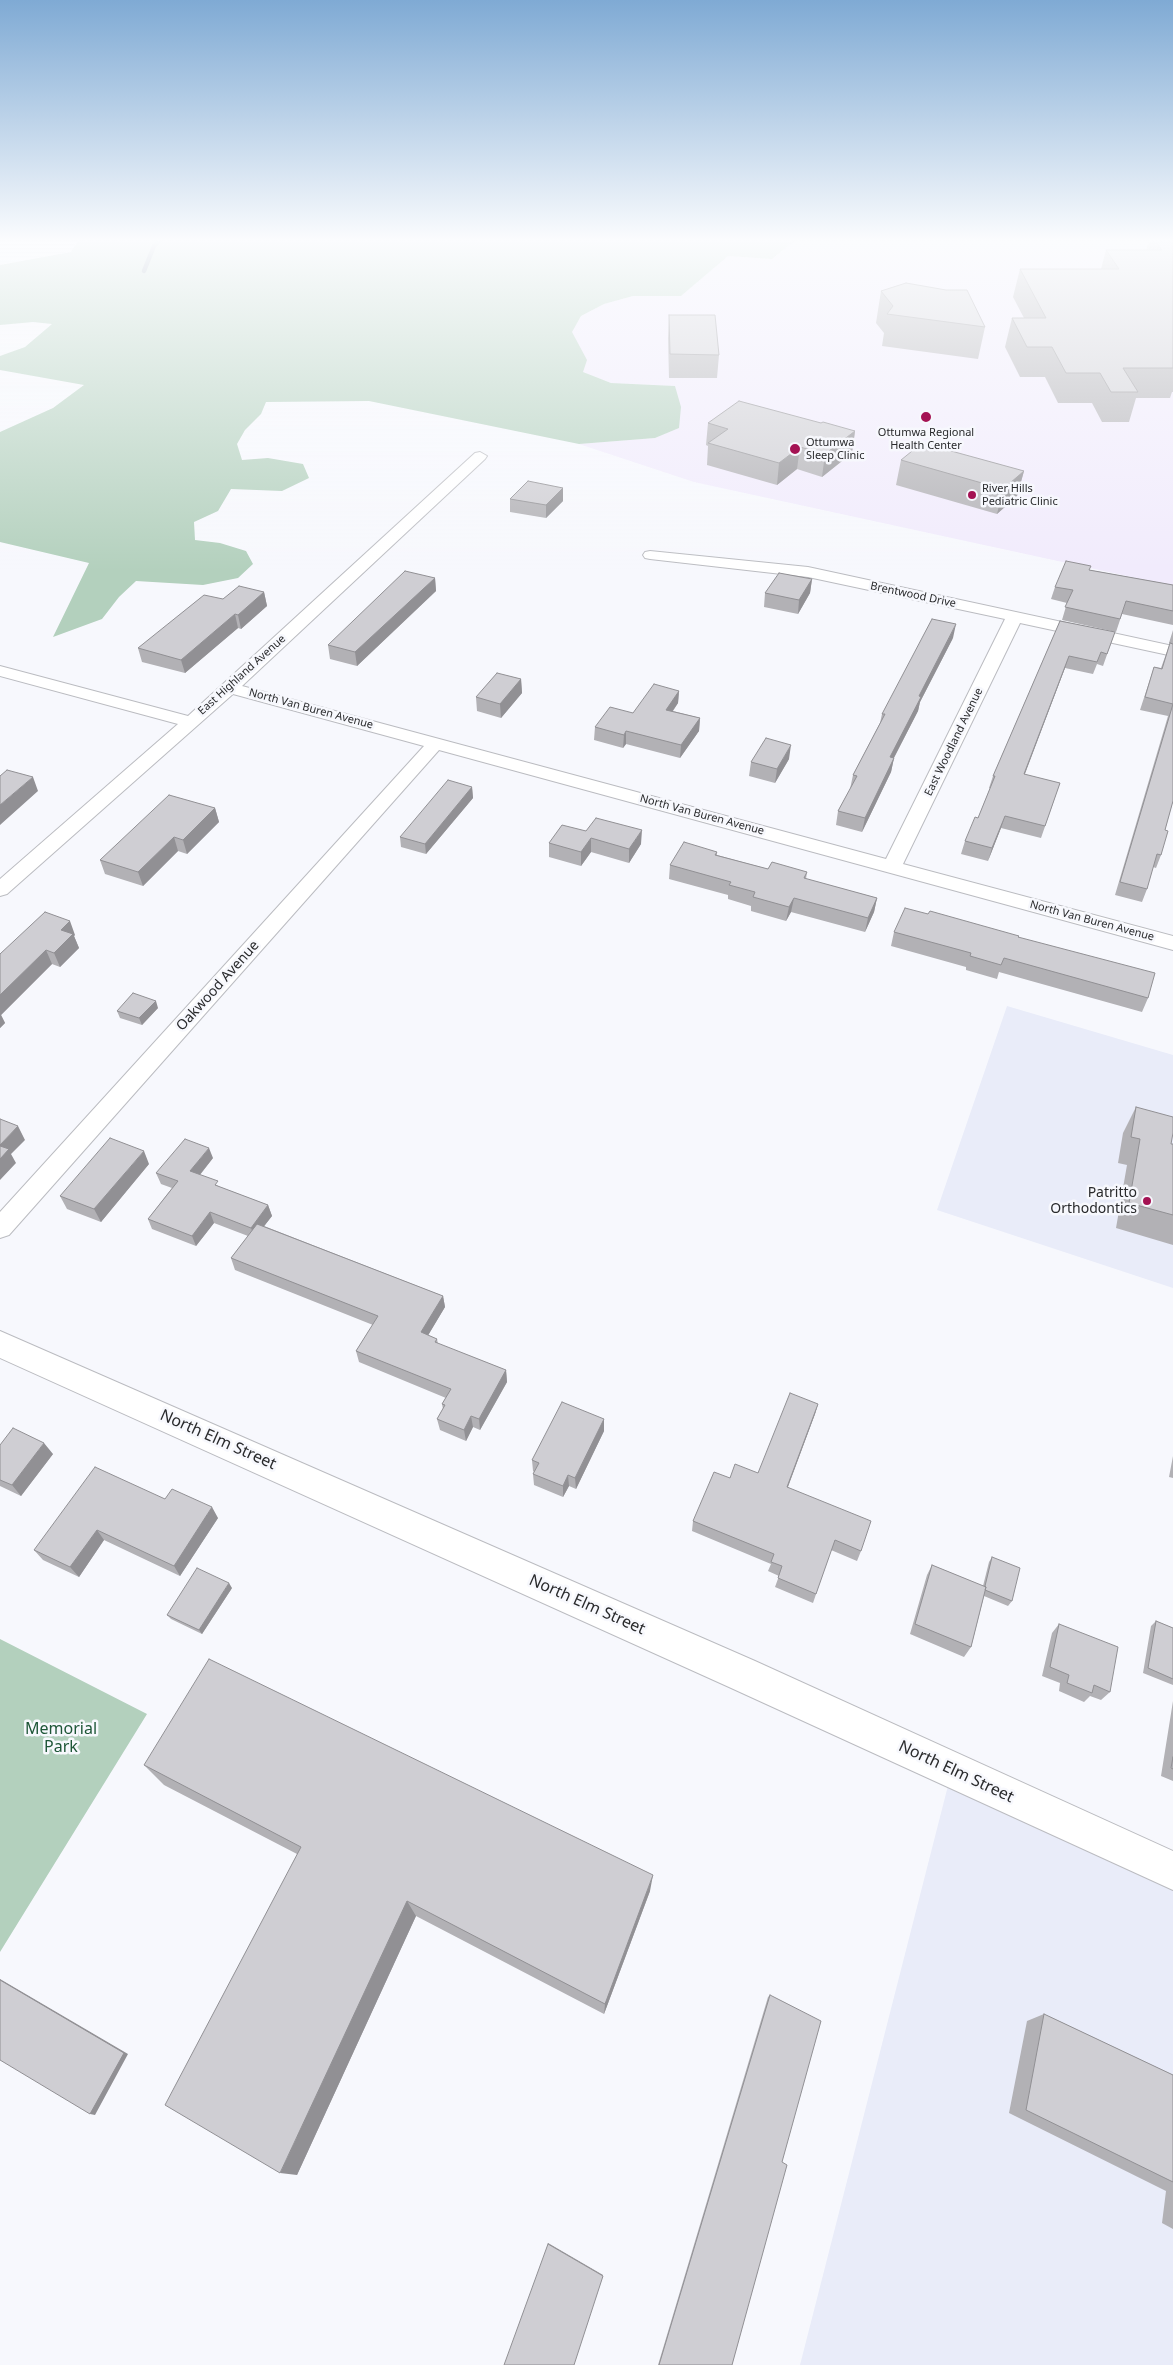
<!DOCTYPE html>
<html>
<head>
<meta charset="utf-8">
<style>
  body { margin:0 }
  canvas { display:block; background:#f7f8fd }
</style>
</head>
<body>
<canvas width="1173" height="2365"></canvas>
<script>
const ctx = document.querySelector('canvas').getContext('2d');
ctx.lineJoin = 'round';
function fill(path, color) { ctx.fillStyle = color; ctx.fill(path, 'evenodd'); }
const toPath = rows => new Path2D(rows.map(r => 'M' + r).join(''));
function strokePath(path, color, width, dash) { ctx.strokeStyle = color; ctx.lineWidth = width; ctx.lineCap = dash ? 'butt' : 'round'; ctx.setLineDash(dash || []); ctx.stroke(path); }
function write(font, color, halo, rows, align = 'center') {
  ctx.font = font + ' "Noto Sans",sans-serif'; ctx.lineWidth = 5; ctx.setLineDash([]); ctx.textBaseline = 'middle'; ctx.strokeStyle = halo; ctx.fillStyle = color; for (const [text, x, y, turn = 0] of rows) {
    ctx.save(); ctx.translate(x, y); ctx.rotate((+turn || 0) * Math.PI / 180); ctx.textAlign = isNaN(turn) ? turn : align; if (halo) ctx.strokeText(text, 0, 0); ctx.fillText(text, 0, 0); ctx.restore();
  }
}
fill(toPath([
  [1007,1006,1173,1055,1173,1288,937,1210],
  [952,1770,1173,1871,1173,2365,800,2365]
]), '#e9ecf9');
fill(toPath([
  [794,241,1173,241,1173,586,694,482,579,444,655,438,679,428,675,386,611,383,583,372,571,332,581,316,604,304,633,296,681,296,728,256,772,259]
]), '#f1ebfc');
fill(toPath([
  [78,241,794,241,772,259,728,256,681,296,633,296,604,304,581,316,572,332,587,360,583,372,611,383,675,386,681,407,679,428,655,438,579,444,369,401,266,402,261,414,245,430,237,444,242,460,268,458,303,464,309,478,282,491,231,489,218,511,194,522,195,540,220,543,246,551,253,564,238,578,203,585,136,581,119,597,102,619,53,637,89,563,0,542,0,432,53,408,84,385,0,370,0,356,25,347,52,324,33,322,0,325,0,265,71,252],
  [0,1639,147,1714,0,1952]
]), '#b3d0bd');
strokePath(toPath([
  [144,271,154,246,159,241]
]), '#677a8c', 4.5);
const minor = toPath([
  [480,452,487,456,485,459,242,686,886,859,1005,619,808,577,650,559,645,558,643,555,645,552,650,551,808,567,1173,646,1173,656,1020,623,903,864,1173,936,1173,950,439,750,9,1235,0,1238,0,1212,424,746,233,694,7,894,0,896,0,879,178,724,0,676,0,666,188,716,475,453,480,452]
]);
const tertiary = toPath([
  [0,1331,755,1661,1173,1851,1173,1890,729,1687,0,1358,0,1331]
]);
strokePath(minor, '#bbbcc1', 2);
strokePath(tertiary, '#bbbcc1', 2);
fill(minor, '#fff');
fill(tertiary, '#fff');
fill(toPath([
  [1149,241,1173,241,1173,392,1172,392,1170,398,1136,398,1129,422,1102,422,1092,403,1058,403,1045,377,1020,377,1005,347,1012,318,1024,318,1013,297,1020,269,1101,269,1106,250,1146,250],
  [881,291,985,327,978,359,882,346,884,333,876,323],
  [669,315,719,355,717,378,669,378,668,338],
  [708,423,821,423,855,431,852,453,822,477,797,469,777,485,707,465,708,446,706,445],
  [901,460,1024,471,1017,496,997,514,896,485],
  [563,488,563,501,546,518,510,512,510,499],
  [1090,570,1173,585,1173,625,1122,614,1116,632,1062,620,1067,603,1051,599,1055,587],
  [435,578,436,591,357,666,330,659,328,645],
  [812,579,810,593,798,614,764,607,765,593],
  [264,592,267,606,241,629,238,628,185,673,142,662,138,648],
  [1060,621,1115,632,1103,666,1097,664,1093,674,1065,668,1024,775,1060,783,1041,838,1001,828,988,861,961,854,965,841,978,818,990,788,989,788,993,776],
  [1173,630,1173,801,1165,830,1161,855,1156,868,1153,867,1147,889,1142,902,1115,895,1168,716,1140,710,1154,667,1161,668,1170,643,1169,643],
  [953,638,920,702,918,711,894,758,891,772,862,832,836,825,838,811,850,789,853,775,880,723,882,714],
  [521,679,522,693,501,718,477,711,476,697],
  [679,691,678,703,673,711,700,718,699,731,680,758,626,744,623,748,594,740,595,727,633,713],
  [789,759,775,783,749,776,751,762],
  [472,787,473,798,426,854,401,847,400,837],
  [215,808,219,822,187,854,178,851,143,886,105,874,100,860],
  [586,831,641,844,629,863,591,852,581,866,549,857,549,843],
  [717,852,717,855,768,869,807,872,806,879,877,898,874,912,865,932,791,912,786,921,751,911,751,906,728,899,728,895,669,879,670,865],
  [894,932,1018,937,1148,998,1142,1012,999,972,997,979,966,970,966,967,891,946],
  [75,935,74,936,79,948,60,967,52,964,1,1015,5,1023,0,1028,0,954],
  [158,1008,142,1025,120,1018,117,1011],
  [1136,1107,1171,1144,1173,1144,1173,1245,1116,1228,1127,1165,1118,1163,1123,1133],
  [213,1158,200,1175,220,1187,268,1205,272,1216,264,1226,443,1296,445,1307,428,1335,437,1339,438,1344,506,1370,507,1382,480,1430,473,1427,466,1441,440,1430,437,1419,443,1409,442,1404,446,1398,359,1362,356,1351,373,1325,235,1270,231,1258,248,1236,214,1223,196,1246,152,1229,148,1219,172,1188,161,1184,156,1173],
  [149,1164,101,1222,67,1209,60,1196],
  [818,1404,815,1414,788,1487,861,1551,857,1561,831,1550,813,1603,775,1587,779,1576,768,1571,771,1564,692,1531,693,1521,730,1478,758,1473],
  [604,1419,604,1431,576,1489,569,1486,563,1497,534,1485,533,1474,534,1472,533,1471,532,1460],
  [0,1445,53,1454,21,1496,0,1486],
  [1173,1456,1173,1478,1169,1477],
  [165,1499,218,1518,180,1576,104,1540,79,1577,43,1560,34,1550],
  [992,1557,1012,1601,1008,1606,984,1596,971,1647,964,1657,910,1634,927,1575,932,1565,983,1586,989,1562],
  [232,1588,202,1634,171,1619,167,1615],
  [1156,1621,1173,1628,1173,1685,1143,1673,1151,1626],
  [1059,1624,1110,1692,1101,1700,1090,1696,1084,1702,1059,1691,1060,1683,1042,1676,1052,1633],
  [1173,1701,1173,1781,1161,1776],
  [144,1765,650,1891,604,2014,416,1916,297,2175,297,1854,164,1785],
  [770,1995,782,2162,732,2365,658,2365,768,1997],
  [1044,2014,1173,2075,1173,2229,1162,2223,1166,2191,1009,2113,1027,2021]
]), '#b2b1b5');
fill(toPath([
  [855,431,852,453,822,477,825,454],
  [800,447,797,469,777,485,779,463],
  [1024,471,1017,496,997,514,1003,489],
  [563,488,563,501,546,518,546,505],
  [435,578,436,591,357,666,355,652],
  [812,579,810,593,798,614,799,600],
  [264,592,267,606,241,629,238,615],
  [235,614,238,628,185,673,181,660],
  [956,624,953,638,920,702,918,711,887,771,890,757,919,696],
  [1069,656,1065,668,1020,787,1024,774],
  [521,679,522,693,501,718,500,704],
  [679,691,678,703,665,722,666,710],
  [700,718,699,731,680,758,681,745],
  [626,731,626,744,623,748,624,735],
  [791,745,789,759,775,783,777,769],
  [894,758,891,772,862,832,865,818],
  [33,777,38,791,0,825,0,805],
  [472,787,473,798,426,854,425,844],
  [215,808,219,822,187,854,183,840],
  [1005,816,1001,828,988,861,992,848],
  [642,830,641,844,629,863,629,849],
  [174,837,178,851,143,886,138,872],
  [591,838,591,852,581,866,581,852],
  [794,898,791,912,786,921,789,907],
  [877,898,874,912,865,932,868,918],
  [70,921,75,935,74,936,79,948,60,967,54,953,61,930],
  [46,950,52,964,1,1015,5,1023,0,1028,0,995],
  [156,1001,158,1008,142,1025,139,1018],
  [18,1126,25,1140,11,1154,16,1163,0,1180,0,1145],
  [209,1148,213,1158,194,1182,190,1171],
  [144,1151,149,1164,101,1222,94,1209],
  [268,1205,272,1216,255,1238,251,1228],
  [210,1212,214,1223,196,1246,192,1236],
  [443,1296,445,1307,423,1344,421,1332],
  [506,1370,507,1382,480,1430,479,1419],
  [818,1404,815,1414,784,1497,787,1487],
  [471,1416,473,1427,466,1441,464,1430],
  [604,1419,604,1431,576,1489,575,1478],
  [44,1443,53,1454,21,1496,12,1485],
  [568,1475,569,1486,563,1497,563,1486],
  [212,1507,218,1518,180,1576,174,1566],
  [97,1530,104,1540,79,1577,70,1567],
  [229,1583,232,1588,202,1634,199,1630],
  [653,1875,650,1891,604,2014,605,2004],
  [407,1901,416,1916,297,2175,280,2173],
  [0,1979,128,2054,95,2115,90,2114,0,1980],
  [548,2243,603,2275,603,2276,548,2244]
]), '#919094');
const building = toPath([
  [1155,241,1173,241,1173,368,1123,368,1138,392,1111,392,1100,373,1066,373,1052,347,1027,347,1012,318,1046,318,1020,269,1119,269,1106,250,1162,250,1155,241],
  [906,283,946,290,967,290,985,327,887,314,893,306,881,291,906,283],
  [669,315,715,315,719,355,670,354,669,315],
  [739,401,821,423,823,422,855,431,825,454,800,447,779,463,708,443,728,429,708,423,739,401],
  [922,443,1024,471,1003,489,901,460,922,443],
  [528,481,563,488,546,505,510,499,528,481],
  [1066,561,1091,566,1089,570,1173,585,1173,611,1126,601,1120,619,1065,607,1073,590,1055,587,1066,561],
  [405,571,435,578,355,652,328,645,405,571],
  [779,573,812,579,799,600,765,593,779,573],
  [239,586,264,592,238,615,235,614,181,660,138,648,204,595,223,599,239,586],
  [932,619,956,624,919,696,921,697,890,757,894,758,865,818,838,811,857,776,853,775,885,714,882,714,932,619],
  [1060,621,1115,632,1107,654,1101,652,1097,662,1069,656,1024,774,1060,783,1045,826,1005,816,992,848,965,841,975,817,978,818,995,776,993,776,1060,621],
  [1170,643,1173,644,1173,801,1165,830,1168,831,1161,855,1157,854,1147,889,1120,882,1173,704,1145,697,1154,667,1162,669,1170,643],
  [497,673,521,679,500,704,476,697,497,673],
  [654,684,679,691,666,710,700,718,681,745,626,731,624,735,595,727,610,707,633,713,654,684],
  [766,738,791,745,777,769,751,762,766,738],
  [7,770,33,777,0,805,0,776,7,770],
  [448,780,472,787,425,844,400,837,448,780],
  [169,795,215,808,183,840,174,837,138,872,100,860,169,795],
  [596,818,642,830,629,849,591,838,581,852,549,843,562,825,586,831,596,818],
  [684,842,717,852,715,855,768,869,772,862,807,872,804,878,877,898,868,918,794,898,789,907,753,897,755,892,729,885,731,882,670,865,684,842],
  [905,908,928,914,930,911,1019,936,1018,937,1155,973,1148,998,1004,958,1001,965,970,956,971,953,894,932,905,908],
  [45,912,70,921,61,930,73,934,54,953,46,950,0,995,0,954,45,912],
  [133,993,156,1001,139,1018,117,1011,133,993],
  [1136,1107,1173,1117,1173,1133,1171,1144,1173,1144,1173,1215,1129,1203,1140,1139,1131,1137,1136,1107],
  [0,1119,18,1126,0,1145,0,1119],
  [110,1138,144,1151,94,1209,60,1196,110,1138],
  [185,1139,209,1148,190,1171,218,1181,215,1185,268,1205,251,1228,210,1212,192,1236,148,1219,178,1181,156,1173,185,1139],
  [0,1146,9,1149,0,1159,0,1146],
  [257,1224,443,1296,421,1332,437,1339,435,1342,506,1370,479,1419,471,1416,464,1430,437,1419,445,1405,442,1404,451,1389,356,1351,378,1316,231,1258,257,1224],
  [790,1393,818,1404,787,1487,871,1521,861,1551,835,1540,816,1594,778,1578,782,1566,771,1562,774,1554,693,1521,714,1472,730,1478,735,1464,758,1473,790,1393],
  [562,1402,604,1419,575,1478,568,1475,563,1486,533,1474,539,1463,532,1460,562,1402],
  [13,1428,44,1443,12,1485,0,1480,0,1445,13,1428],
  [95,1467,165,1499,172,1489,212,1507,174,1566,97,1530,70,1567,34,1550,95,1467],
  [992,1557,1020,1568,1012,1601,985,1590,986,1587,985,1586,992,1557],
  [932,1565,986,1587,971,1647,915,1624,932,1565],
  [197,1568,229,1583,199,1630,167,1615,197,1568],
  [1156,1621,1173,1628,1173,1679,1148,1668,1156,1621],
  [1059,1624,1118,1647,1110,1692,1094,1685,1092,1693,1067,1683,1069,1675,1050,1667,1059,1624],
  [209,1659,653,1875,605,2004,407,1901,280,2173,165,2105,301,1847,144,1765,209,1659],
  [1173,1757,1173,1769,1171,1768,1173,1757],
  [0,1980,124,2053,90,2114,0,2060,0,1980],
  [770,1995,821,2021,782,2162,787,2165,732,2365,659,2365,770,1995],
  [1044,2014,1173,2075,1173,2182,1026,2110,1044,2014],
  [548,2244,603,2276,574,2365,504,2365,548,2244]
]);
fill(building, '#cfced3');
strokePath(building, '#919094', 1);
const sky = ctx.createLinearGradient(0, 0, 0, 572);
sky.addColorStop(0, '#7faad4');
sky.addColorStop(0.42, '#fbfcfe');
sky.addColorStop(1, '#fbfcfe00');
ctx.fillStyle = sky;
ctx.fillRect(0, 0, 1173, 572);
for (const [x, y, r, color] of [
  [926,417,6,"#a41253"],
  [795,449,6,"#a41253"],
  [972,495,5,"#a41253"],
  [1147,1201,5,"#a41253"]
]) { const dot = new Path2D(); dot.arc(x, y, r, 0, 2 * Math.PI); ctx.fillStyle = color; ctx.fill(dot); strokePath(dot, '#f7f8fd', 2); }
write('11px', '#292a2c', '#f7f8fd', [
  ["Ottumwa Regional",926,433,"center"],
  ["Health Center",926,446,"center"],
  ["Ottumwa",806,443],
  ["Sleep Clinic",806,456],
  ["River Hills",982,489],
  ["Pediatric Clinic",982,502]
], 'left');
write('11px', '#292a2c', '#f7f8fd', [
  ["Brentwood Drive",913,595,12],
  ["East Highland Avenue",242,675,-42],
  ["North Van Buren Avenue",311,709,15],
  ["East Woodland Avenue",954,742,-64],
  ["North Van Buren Avenue",702,815,15],
  ["North Van Buren Avenue",1092,921,15]
]);
write('14px', '#292a2c', '#f7f8fd', [
  ["Oakwood Avenue",218,986,-48]
]);
write('14px', '#292a2c', '#f7f8fd', [
  ["Patritto",1137,1193],
  ["Orthodontics",1137,1209]
], 'right');
write('16px', '#292a2c', '#f7f8fd', [
  ["North Elm Street",218,1440,24],
  ["North Elm Street",587,1605,24],
  ["North Elm Street",956,1772,25]
]);
write('16px', '#1e5637', '#f7f8fd', [
  ["Memorial",61,1729],
  ["Park",61,1747]
]);
</script>
</body>
</html>
